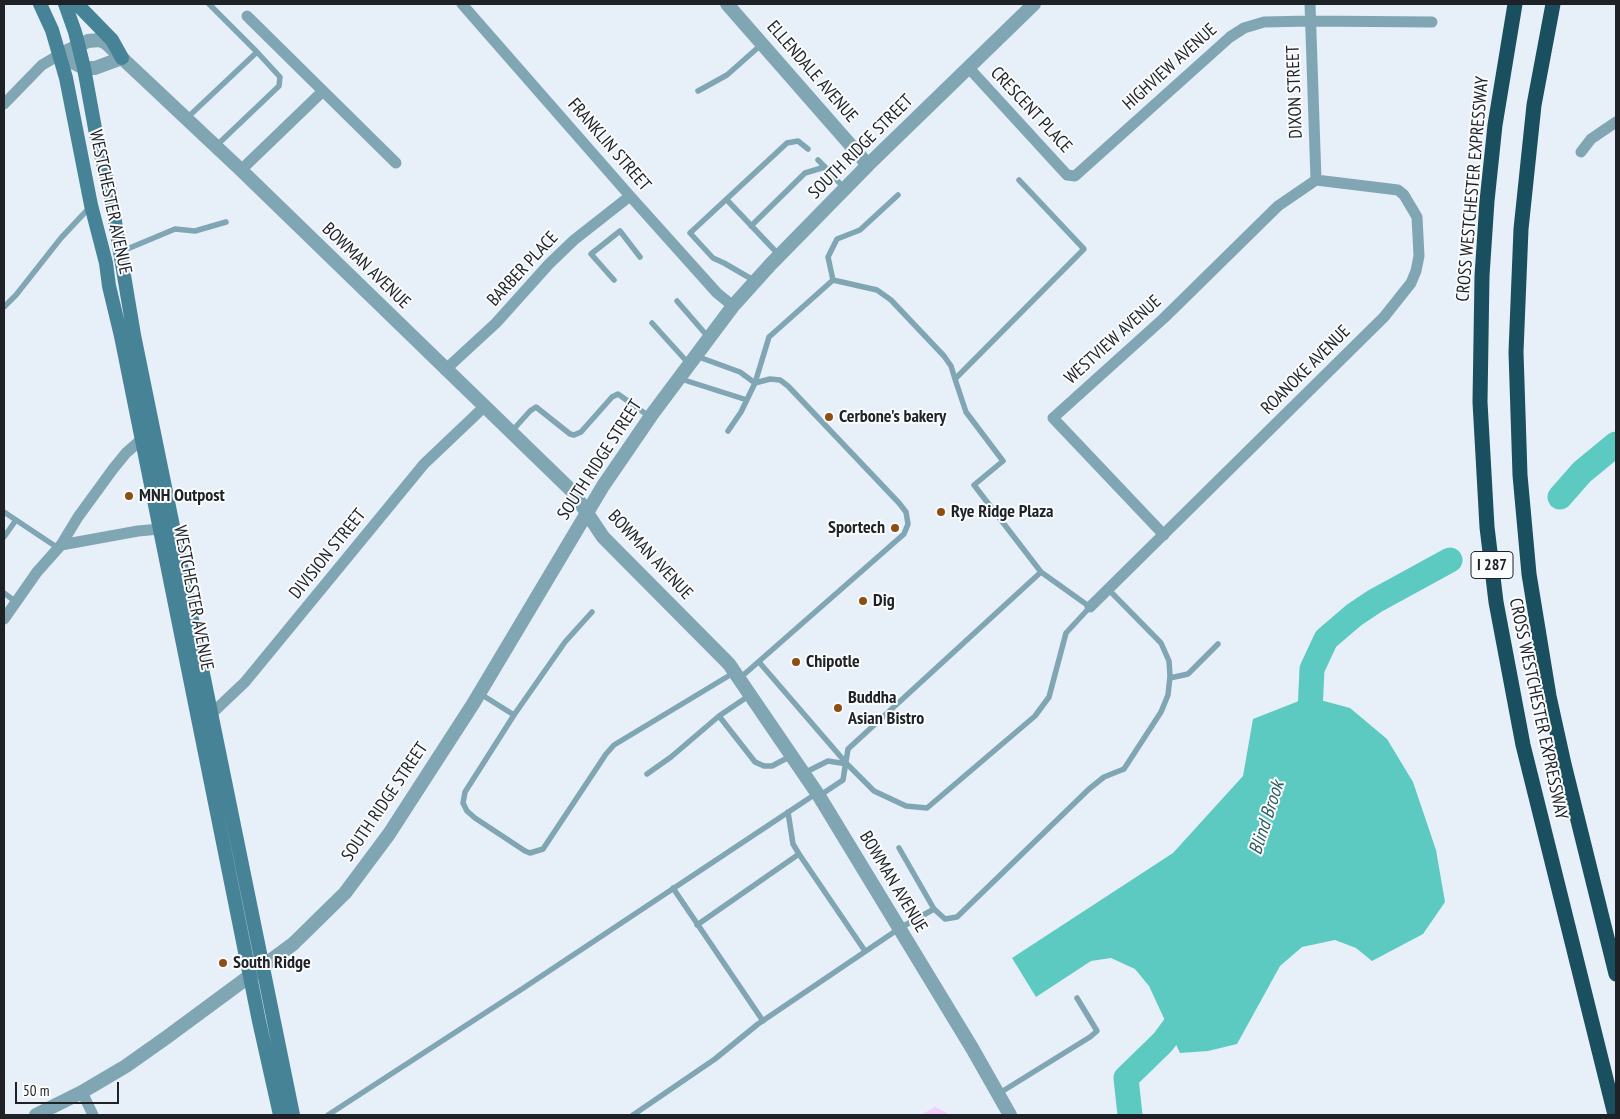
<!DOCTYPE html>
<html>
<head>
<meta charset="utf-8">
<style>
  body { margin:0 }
  #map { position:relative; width:1620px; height:1119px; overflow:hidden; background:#e7eff9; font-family:"PT Sans Narrow",sans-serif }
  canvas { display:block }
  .frame { position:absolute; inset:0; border:5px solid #1e2125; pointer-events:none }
  .scale { position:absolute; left:15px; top:1082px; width:104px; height:22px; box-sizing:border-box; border:2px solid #1e2125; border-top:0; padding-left:6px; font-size:15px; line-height:18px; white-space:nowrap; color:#1e2125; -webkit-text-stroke:4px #fafcfe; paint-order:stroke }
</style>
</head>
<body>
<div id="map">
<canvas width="1620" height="1119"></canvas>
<div class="frame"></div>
<div class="scale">50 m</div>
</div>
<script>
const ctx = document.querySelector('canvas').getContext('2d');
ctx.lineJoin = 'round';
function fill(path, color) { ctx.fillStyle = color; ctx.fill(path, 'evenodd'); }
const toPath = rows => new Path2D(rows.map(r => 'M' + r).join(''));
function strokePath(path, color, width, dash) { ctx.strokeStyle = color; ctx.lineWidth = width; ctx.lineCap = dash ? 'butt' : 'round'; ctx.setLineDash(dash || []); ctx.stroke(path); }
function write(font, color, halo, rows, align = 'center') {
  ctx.font = font + ' "PT Sans Narrow",sans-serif'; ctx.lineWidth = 4; ctx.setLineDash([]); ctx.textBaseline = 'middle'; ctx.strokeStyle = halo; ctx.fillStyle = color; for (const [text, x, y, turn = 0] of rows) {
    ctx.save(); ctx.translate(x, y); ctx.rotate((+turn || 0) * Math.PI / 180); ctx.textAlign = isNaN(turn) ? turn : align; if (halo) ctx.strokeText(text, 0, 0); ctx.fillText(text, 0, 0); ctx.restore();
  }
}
fill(toPath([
  [935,1107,951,1115,921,1115]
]), '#f5ccfe');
fill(toPath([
  [1309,697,1350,708,1387,739,1413,782,1436,850,1445,902,1423,934,1372,961,1356,948,1335,940,1302,947,1280,966,1237,1044,1208,1051,1180,1053,1149,986,1135,969,1111,958,1091,961,1036,997,1012,958,1173,853,1243,776,1253,719]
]), '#5ccac1');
strokePath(toPath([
  [1560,497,1582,472,1616,444],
  [1301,730,1310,712,1312,669,1326,639,1354,615,1375,601,1450,560],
  [1130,1115,1126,1078,1163,1042,1190,1005]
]), '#5ccac1', 25);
strokePath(toPath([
  [209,4,257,52],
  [698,91,727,75,762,44],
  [187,118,257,52,280,77,279,86,216,146],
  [818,160,825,167],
  [727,200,779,255],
  [751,226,805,173,825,167,844,188],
  [120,252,175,229,195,231,226,222],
  [614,280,591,254,620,231,640,257],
  [833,280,877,290,891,300,944,356,951,366,955,379],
  [755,281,724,263,713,258,690,233,787,143,798,141,808,149],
  [677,301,709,338],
  [4,307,16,295,61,238,90,207],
  [652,323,689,364],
  [696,356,740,372,755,383],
  [681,379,747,400],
  [512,431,530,411,536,407,570,434,574,435,581,432,612,397,618,394,650,417],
  [728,431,741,412,755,383,769,337,833,280,828,257,837,239,860,230,898,195],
  [4,512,58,548],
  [4,537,16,520],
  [4,593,16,602],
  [759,662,847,764,874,791,906,806,927,808,1035,716,1049,697,1066,633,1090,607,1041,572,974,485,1003,461,966,412,955,379,1084,249,1019,180],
  [740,678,904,534,908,524,906,512,899,503,788,386,780,380,770,379,755,383],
  [1170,678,1188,674,1218,644],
  [479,693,514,715,465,792,463,803,467,811,475,818,525,851,530,853,543,849,606,754,614,745,735,672],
  [514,715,565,642,592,612],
  [719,716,755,762,764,766,772,766,791,756],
  [804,773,828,761,847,764],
  [647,774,671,757,719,716,750,695],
  [819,796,843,780,848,749,1041,572],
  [788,812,793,844,799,854,865,951],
  [899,848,934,909],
  [673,888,763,1021],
  [697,925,799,854],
  [998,1094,1090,1037,1097,1031,1077,998],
  [328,1115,522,989,817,793],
  [633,1115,715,1059,758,1024,900,928,934,909,945,919,957,917,1089,789,1104,777,1124,769,1161,712,1168,695,1170,676,1169,661,1161,643,1108,589]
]), '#80a6b4', 5.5);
strokePath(toPath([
  [462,4,630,196,717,293,733,306],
  [1310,4,1316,180],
  [247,16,396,163],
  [968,67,1067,175,1075,176,1230,37,1244,28,1264,22,1310,21,1432,22],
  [4,104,42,65,59,55],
  [1581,152,1591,139,1616,122],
  [241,170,323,91],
  [445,370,496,323,549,264,574,240,630,196],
  [1164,535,1053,418,1164,318,1278,206,1316,180],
  [61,545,138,531,160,529,163,522],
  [1090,607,1384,317,1411,283,1416,271,1419,256,1417,217,1404,195,1398,190,1316,180],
  [4,619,37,572,61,545,78,517,113,469,126,453,142,439,149,437],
  [206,719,245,682,424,464,484,407],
  [82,1092,93,1115]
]), '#80a6b4', 11);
strokePath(toPath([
  [727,4,868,165],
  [59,55,88,41,100,40,106,43,241,170,573,492,603,537,729,664,819,796,972,1048,1010,1115],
  [59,55,84,68,95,68,122,58],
  [36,1115,82,1092,126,1066,167,1037,293,944,345,893,389,834,473,704,603,486,653,413,733,306,770,265,868,165,1034,4]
]), '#80a6b4', 14);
strokePath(toPath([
  [40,4,52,30,66,78,91,205,106,263,109,286,121,336,259,1021,280,1115],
  [65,4,75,32,84,68,96,134,110,192,134,335,293,1115],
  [77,4,112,40,122,58]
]), '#478396', 14);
strokePath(toPath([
  [1515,4,1495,125,1487,201,1482,276,1480,402,1487,527,1496,602,1523,745,1615,1115],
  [1553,4,1534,105,1521,229,1516,352,1520,475,1529,574,1549,696,1564,764,1616,974]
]), '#1a4f5f', 15);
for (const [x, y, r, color] of [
  [829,417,5,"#8c4f11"],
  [129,496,5,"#8c4f11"],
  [941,512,5,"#8c4f11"],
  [895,528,5,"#8c4f11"],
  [863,601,5,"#8c4f11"],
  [796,662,5,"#8c4f11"],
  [838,708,5,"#8c4f11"],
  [223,963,5,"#8c4f11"]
]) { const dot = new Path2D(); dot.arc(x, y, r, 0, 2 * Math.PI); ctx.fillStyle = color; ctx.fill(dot); strokePath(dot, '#fafcfe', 2); }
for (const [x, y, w] of [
  [1492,565,42]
]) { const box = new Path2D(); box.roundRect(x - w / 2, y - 13.5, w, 27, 4); ctx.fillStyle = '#fafcfe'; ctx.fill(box); strokePath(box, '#1e2125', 1); }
write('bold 16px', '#1e2125', null, [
  ["I 287",1492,565]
]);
write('18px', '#1e2125', '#fafcfe', [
  ["HIGHVIEW AVENUE",1170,67,-42],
  ["ELLENDALE AVENUE",812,72,49],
  ["DIXON STREET",1295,92,-92],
  ["CRESCENT PLACE",1031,110,47],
  ["FRANKLIN STREET",609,145,49],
  ["SOUTH RIDGE STREET",861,147,-45],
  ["CROSS WESTCHESTER EXPRESSWAY",1473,189,-85],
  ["WESTCHESTER AVENUE",110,202,78],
  ["BOWMAN AVENUE",366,266,44],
  ["BARBER PLACE",523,269,-47],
  ["WESTVIEW AVENUE",1113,340,-42],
  ["ROANOKE AVENUE",1306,370,-45],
  ["SOUTH RIDGE STREET",600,460,-57],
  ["DIVISION STREET",328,554,-51],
  ["BOWMAN AVENUE",650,555,47],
  ["WESTCHESTER AVENUE",193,598,79],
  ["CROSS WESTCHESTER EXPRESSWAY",1538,709,78],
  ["SOUTH RIDGE STREET",385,802,-56],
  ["BOWMAN AVENUE",893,882,59]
]);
write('bold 18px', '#1e2125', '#fafcfe', [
  ["Cerbone's bakery",839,417],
  ["MNH Outpost",139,496],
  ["Rye Ridge Plaza",951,512],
  ["Sportech",885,528,"right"],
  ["Dig",873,601],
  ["Chipotle",806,662],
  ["Buddha",848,698],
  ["Asian Bistro",848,719],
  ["South Ridge",233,963]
], 'left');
write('italic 19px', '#2e5d59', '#fafcfe', [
  ["Blind Brook",1267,818,-72]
]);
</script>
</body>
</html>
